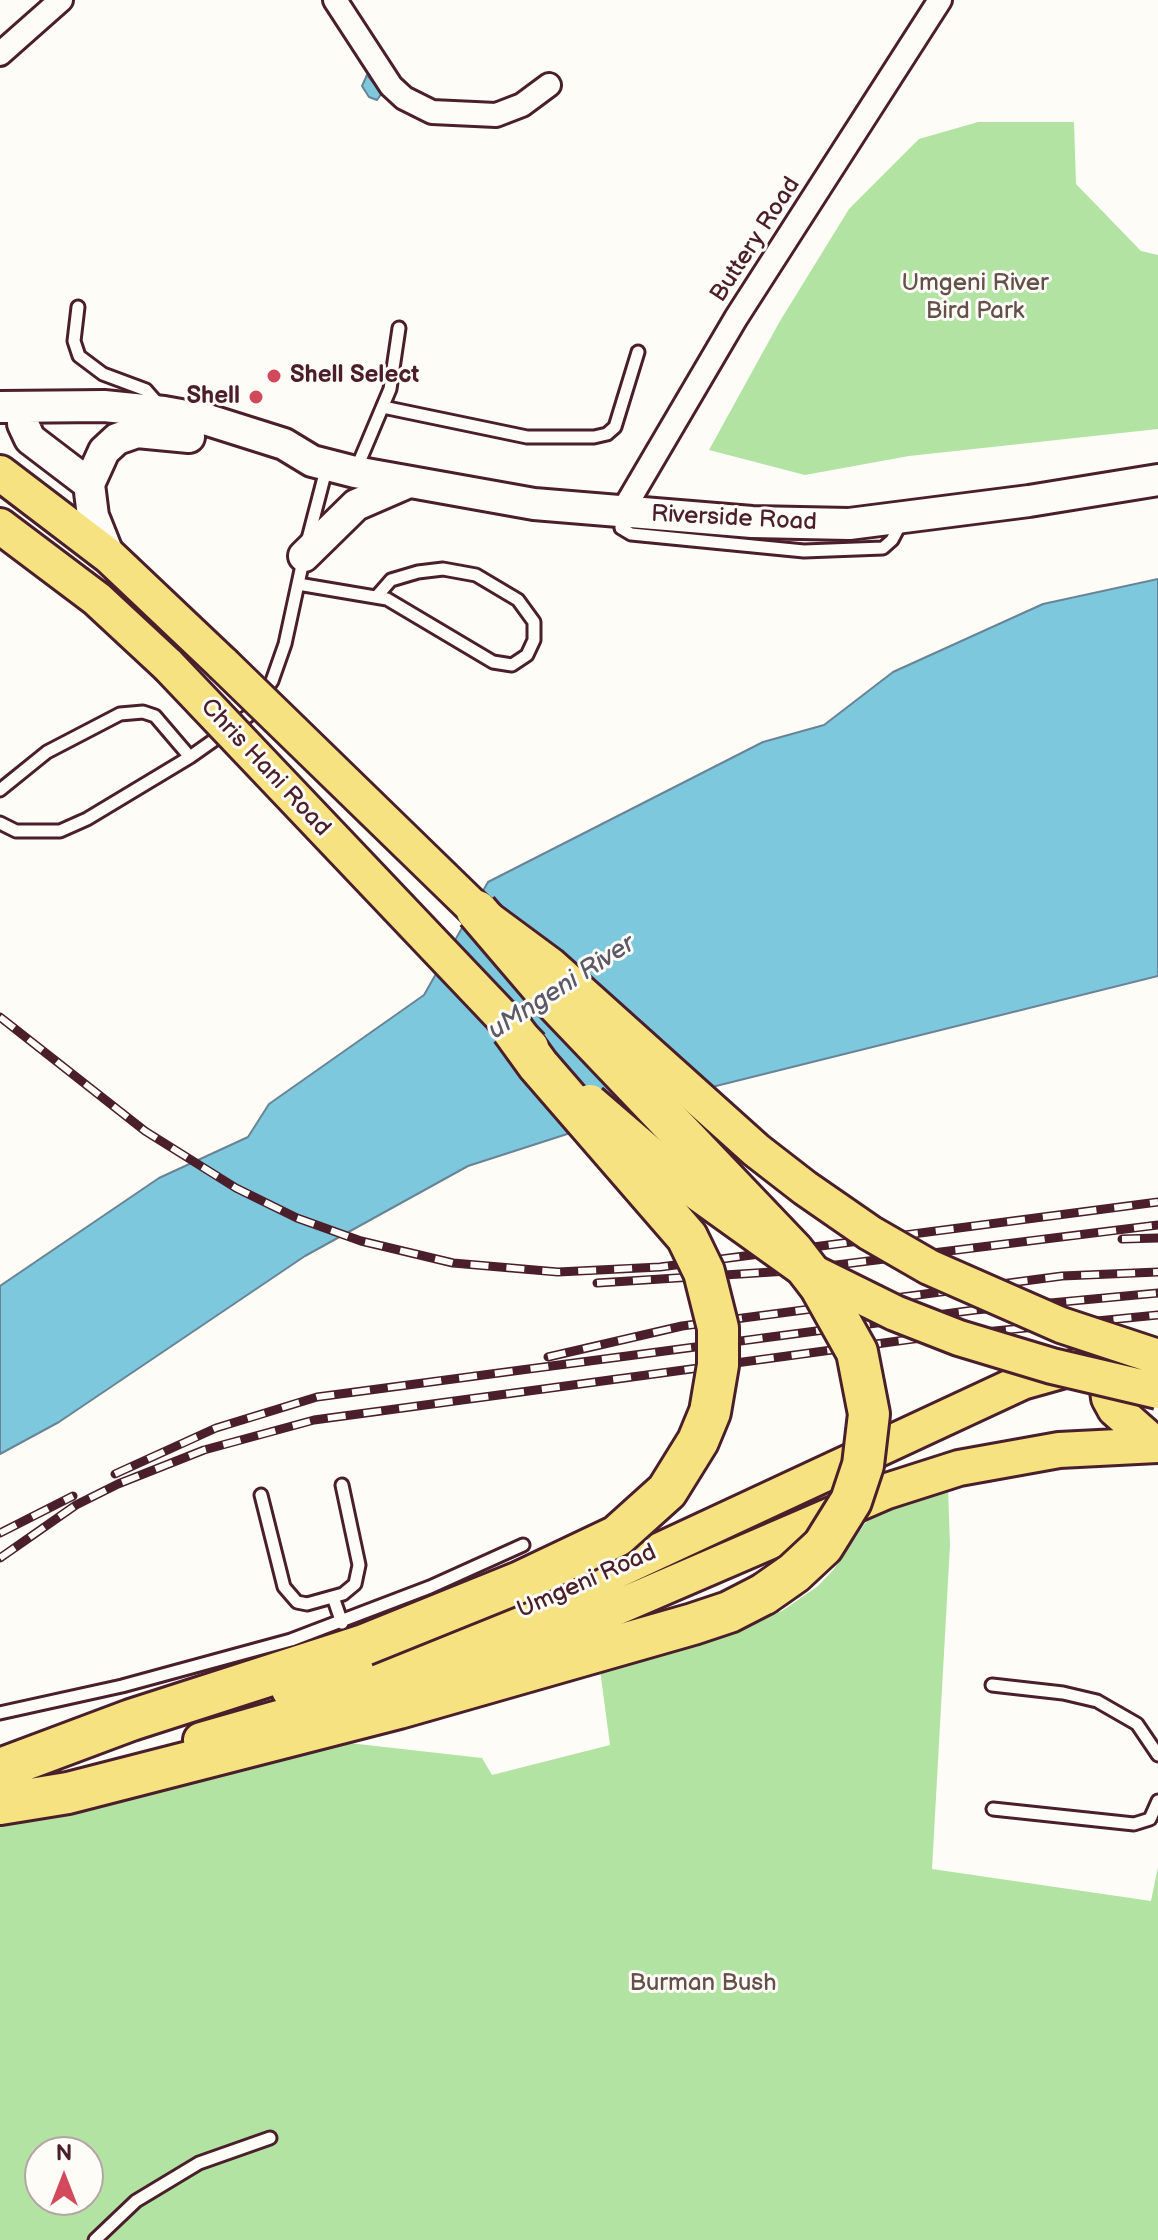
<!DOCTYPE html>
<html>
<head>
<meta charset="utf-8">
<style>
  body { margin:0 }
  #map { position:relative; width:1158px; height:2240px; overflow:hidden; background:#fdfcf7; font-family:"Balsamiq Sans",sans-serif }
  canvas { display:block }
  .north { position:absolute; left:24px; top:2136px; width:80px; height:80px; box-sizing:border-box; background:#fdfcf7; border:2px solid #b5a4a5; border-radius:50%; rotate:0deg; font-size:22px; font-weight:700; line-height:32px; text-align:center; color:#4a1f2b }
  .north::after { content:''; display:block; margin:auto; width:28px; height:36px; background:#d1495b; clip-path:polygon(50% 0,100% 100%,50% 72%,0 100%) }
</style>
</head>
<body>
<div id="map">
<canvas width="1158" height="2240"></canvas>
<div class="north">N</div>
</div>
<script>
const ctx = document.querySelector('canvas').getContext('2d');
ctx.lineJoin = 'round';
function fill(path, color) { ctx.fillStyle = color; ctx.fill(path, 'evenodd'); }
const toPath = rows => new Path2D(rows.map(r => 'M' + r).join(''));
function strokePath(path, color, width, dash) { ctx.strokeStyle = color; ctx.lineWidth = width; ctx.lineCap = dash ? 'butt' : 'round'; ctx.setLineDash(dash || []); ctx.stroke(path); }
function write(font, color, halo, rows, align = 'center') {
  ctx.font = font + ' "Balsamiq Sans",sans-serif'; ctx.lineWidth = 6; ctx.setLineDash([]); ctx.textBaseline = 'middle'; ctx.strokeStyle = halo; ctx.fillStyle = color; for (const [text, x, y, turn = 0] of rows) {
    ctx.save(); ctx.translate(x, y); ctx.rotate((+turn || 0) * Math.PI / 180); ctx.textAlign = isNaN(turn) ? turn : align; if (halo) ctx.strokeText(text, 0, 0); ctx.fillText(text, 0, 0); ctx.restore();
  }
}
fill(toPath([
  [978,122,1074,122,1076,184,1141,251,1158,255,1158,429,909,456,805,475,709,450,780,321,849,209,919,139],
  [948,1488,950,1545,932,1869,1151,1901,1158,1867,1158,2240,0,2240,0,1824,331,1741,482,1758,492,1775,610,1745,600,1670,713,1637,782,1611,818,1586,834,1569,868,1519],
  [40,2152,88,2152,88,2200,40,2200]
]), '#b2e3a2');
const water = toPath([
  [367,75,382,93,377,100,369,97,362,86,367,75],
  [1158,579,1158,976,716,1086,468,1166,305,1256,59,1422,0,1454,0,1286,159,1178,248,1137,269,1104,424,995,488,882,763,742,824,725,893,672,1043,604,1158,579]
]);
fill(water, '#7dc8dd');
strokePath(water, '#698496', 2);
const lane = toPath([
  [78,307,74,341,79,356,103,374,146,390,160,406],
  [383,407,527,437,594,437,607,434,615,427,638,352],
  [355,472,390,389,399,328],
  [622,512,621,528,631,534,804,551,883,548,892,540,902,521],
  [308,539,327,466],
  [298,584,387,599,493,662,512,665,527,655,534,640,534,622,518,600,476,575,443,569,418,572,391,580,377,596],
  [0,790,47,752,120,714,143,712,155,716,190,757],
  [0,823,16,831,60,831,87,819,190,757,248,716,272,681,285,644,304,556],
  [261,1495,284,1587,297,1602,307,1604,343,1594,355,1584,359,1565,342,1485],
  [333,1597,342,1623],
  [992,1685,1063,1693,1097,1701,1137,1724,1158,1755],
  [0,1713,122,1686,291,1640,430,1587,523,1545],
  [993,1809,1134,1824,1150,1819,1158,1801],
  [95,2240,136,2201,199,2163,270,2138]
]);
const street = toPath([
  [335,0,391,86,404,98,432,112,496,115,522,105,549,85],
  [0,54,61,0],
  [622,512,736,318,940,0]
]);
const secondary = toPath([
  [0,407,104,406,164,412,208,420,284,444,312,461,355,472,534,504,752,522,849,524,1029,501,1158,480],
  [24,409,23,424,30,439,89,484],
  [109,556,93,516,89,484,104,451,117,439,137,432,189,437],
  [304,556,356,505,409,482]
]);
const primary = toPath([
  [0,473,109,556,223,664],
  [0,526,97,599,168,665],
  [1104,1359,1109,1398,1115,1409,1156,1445],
  [289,1690,445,1641,562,1596,1022,1382,1104,1359,1154,1356],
  [201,1740,422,1677,567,1629,887,1491,959,1468,1059,1450,1158,1445]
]);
const highway = toPath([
  [0,1769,131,1720,364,1645],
  [0,1804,68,1793,399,1708,693,1624,729,1612,764,1594]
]);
strokePath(lane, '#4a1f2b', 17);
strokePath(street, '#4a1f2b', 28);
strokePath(secondary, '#4a1f2b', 36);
strokePath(primary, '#4a1f2b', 40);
strokePath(highway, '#4a1f2b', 46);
strokePath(lane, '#fdfcf7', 11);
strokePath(street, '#fdfcf7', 22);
strokePath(secondary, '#fdfcf7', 30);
strokePath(primary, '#f7e281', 34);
strokePath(highway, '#f7e281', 40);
const rail = toPath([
  [0,1017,145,1131,236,1188,297,1218,361,1241,453,1263,558,1272,660,1267,1158,1202],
  [1122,1239,1158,1238],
  [597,1283,788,1271,1158,1225],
  [548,1357,682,1326,1062,1276,1158,1272],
  [115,1474,216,1428,317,1397,975,1310,1158,1293],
  [0,1533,73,1496],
  [0,1558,76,1505,118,1484,204,1450,314,1420,913,1339,1158,1315]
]);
strokePath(rail, '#4a1f2b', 9);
strokePath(rail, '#fdfcf7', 6, [18]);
const primaryBridge = toPath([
  [223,664,477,911,550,965,756,1150,805,1188,870,1233,929,1267,1061,1325,1158,1357],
  [168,665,531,1047],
  [590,1102,685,1184,798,1265,895,1313,959,1338,1052,1366,1158,1391]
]);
const highwayBridge = toPath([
  [477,911,547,993,793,1251,820,1286,857,1352,869,1414,863,1465,851,1501,823,1546,794,1573,764,1594],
  [364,1645,520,1582,617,1536,667,1491,698,1441,710,1412,718,1365,718,1328,704,1272,687,1237,538,1065,512,1029]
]);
strokePath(primaryBridge, '#4a1f2b', 40, []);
strokePath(highwayBridge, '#4a1f2b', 46, []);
strokePath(primaryBridge, '#f7e281', 34);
strokePath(highwayBridge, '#f7e281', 40);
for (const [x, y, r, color] of [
  [274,376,8,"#d1495b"],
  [256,397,8,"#d1495b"]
]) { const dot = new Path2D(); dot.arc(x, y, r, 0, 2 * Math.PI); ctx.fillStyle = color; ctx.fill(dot); strokePath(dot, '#fdfcf7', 3); }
write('24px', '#4a1f2b', '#fdfcf7', [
  ["Buttery Road",756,240,-57],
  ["Riverside Road",734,519,3],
  ["Chris Hani Road",265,768,47],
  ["Umgeni Road",587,1582,-24]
]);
write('24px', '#645049', '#fdfcf7', [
  ["Umgeni River",975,284],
  ["Bird Park",975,312],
  ["Burman Bush",703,1984]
]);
write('bold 24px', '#4a1f2b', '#fdfcf7', [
  ["Shell Select",290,376],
  ["Shell",240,397,"right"]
], 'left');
write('italic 26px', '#5c5a69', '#fdfcf7', [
  ["uMngeni River",562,988,-33]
]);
</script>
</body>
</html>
